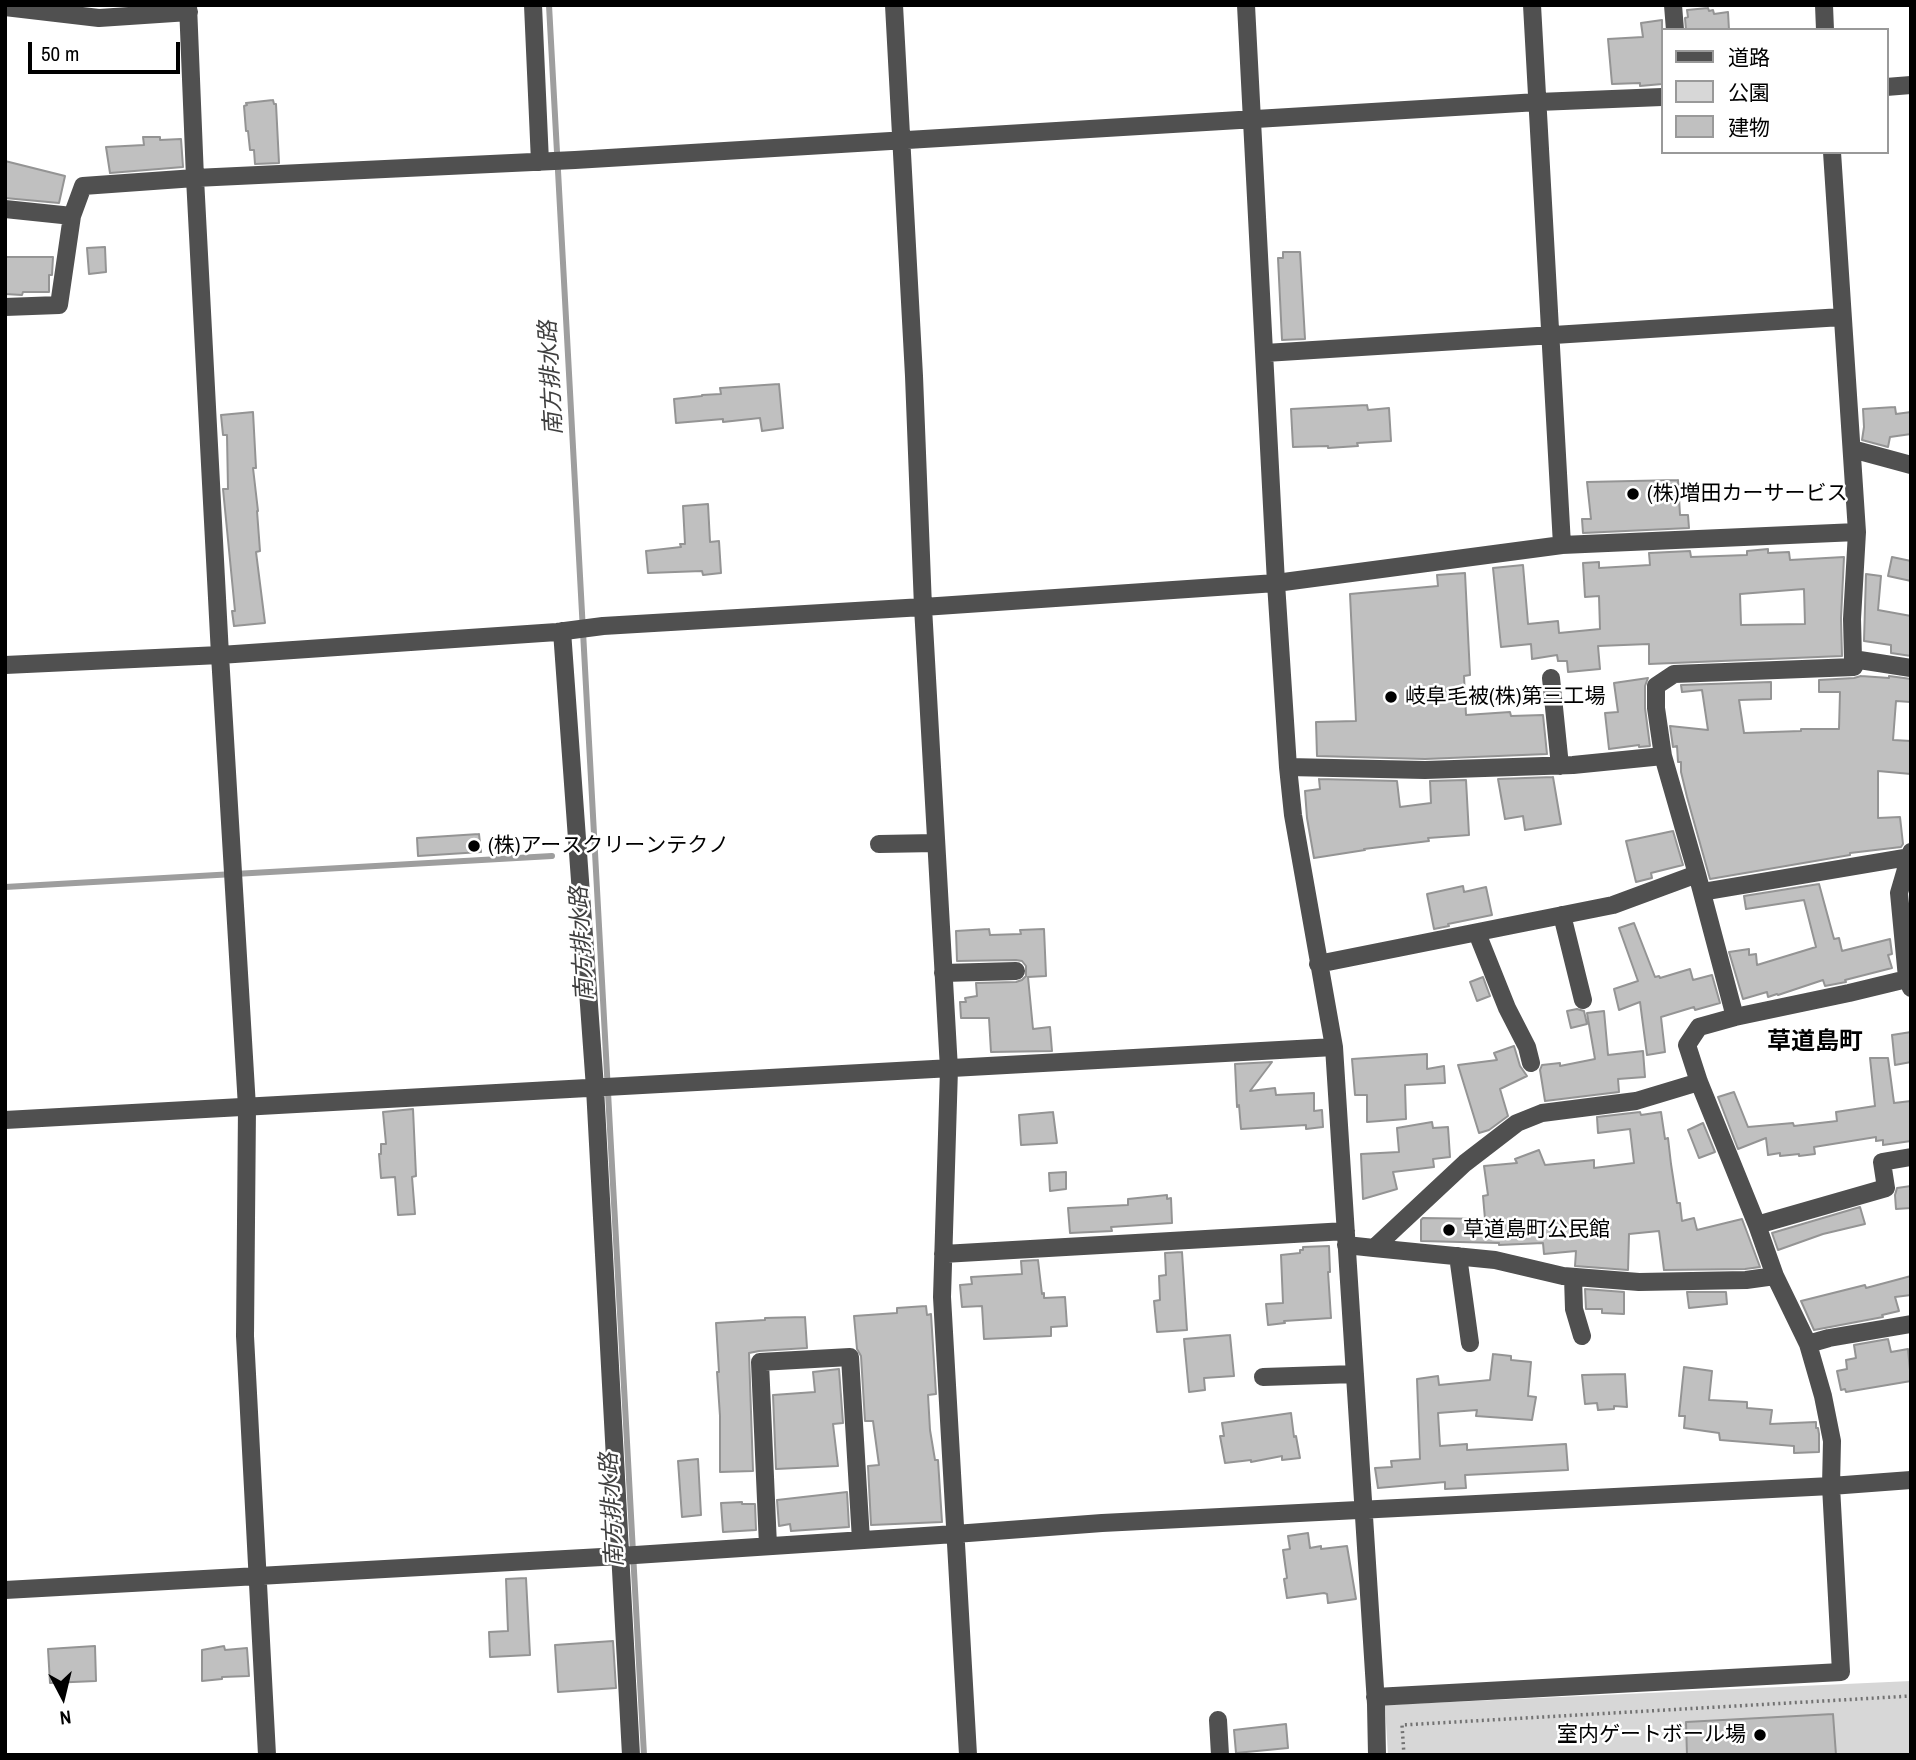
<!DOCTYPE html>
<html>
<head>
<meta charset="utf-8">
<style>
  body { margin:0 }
  #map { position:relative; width:1916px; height:1760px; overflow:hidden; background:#fff; font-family:"Archivo Narrow","Noto Sans JP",sans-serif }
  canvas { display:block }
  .frame { position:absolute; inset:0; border:7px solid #000; pointer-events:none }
  .legend { position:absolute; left:1661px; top:28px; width:228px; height:126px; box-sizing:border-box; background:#fff; border:2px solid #999; margin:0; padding:9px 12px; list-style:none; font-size:21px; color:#000 }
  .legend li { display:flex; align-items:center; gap:14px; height:35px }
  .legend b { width:35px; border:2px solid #999 }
  .north { position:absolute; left:28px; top:1662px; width:70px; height:70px; -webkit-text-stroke:5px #fff; paint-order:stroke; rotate:173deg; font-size:19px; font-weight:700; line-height:28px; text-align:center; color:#000 }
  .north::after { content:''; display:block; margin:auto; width:24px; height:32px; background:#000; clip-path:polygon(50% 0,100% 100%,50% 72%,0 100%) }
  .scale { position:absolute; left:28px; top:42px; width:152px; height:32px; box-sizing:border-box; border:4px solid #000; border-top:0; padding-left:9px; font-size:21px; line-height:24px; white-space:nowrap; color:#000; -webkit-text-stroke:5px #fff; paint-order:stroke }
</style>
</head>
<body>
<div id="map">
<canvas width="1916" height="1760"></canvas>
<div class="frame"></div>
<ul class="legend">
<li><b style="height:9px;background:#505050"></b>道路</li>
<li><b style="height:19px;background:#d7d7d7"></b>公園</li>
<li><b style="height:19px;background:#c0c0c0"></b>建物</li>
</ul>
<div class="north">N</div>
<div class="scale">50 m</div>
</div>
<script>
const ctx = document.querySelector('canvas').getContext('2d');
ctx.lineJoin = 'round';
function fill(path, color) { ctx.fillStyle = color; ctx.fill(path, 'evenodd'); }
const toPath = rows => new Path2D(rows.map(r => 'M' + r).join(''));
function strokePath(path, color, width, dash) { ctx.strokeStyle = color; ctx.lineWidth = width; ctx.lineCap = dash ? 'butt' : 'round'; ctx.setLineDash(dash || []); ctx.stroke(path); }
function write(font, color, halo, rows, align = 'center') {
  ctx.font = font + ' "Archivo Narrow","Noto Sans JP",sans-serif'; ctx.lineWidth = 5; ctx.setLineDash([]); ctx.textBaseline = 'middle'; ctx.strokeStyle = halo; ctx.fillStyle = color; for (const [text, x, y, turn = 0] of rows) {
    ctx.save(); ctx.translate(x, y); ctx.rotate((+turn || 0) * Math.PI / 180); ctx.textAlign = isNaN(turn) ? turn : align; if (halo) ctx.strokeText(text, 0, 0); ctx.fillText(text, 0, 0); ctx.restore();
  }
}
fill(toPath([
  [1911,1681,1911,1755,1388,1755,1385,1705]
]), '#d7d7d7');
strokePath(toPath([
  [549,5,644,1755],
  [5,887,552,856]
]), '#9e9e9e', 6);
const building = toPath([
  [1708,8,1709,11,1713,10,1714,14,1728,12,1729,30,1686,30,1685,18,1688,17,1687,10,1708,8],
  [1662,20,1662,84,1640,86,1640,83,1612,84,1608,39,1643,37,1641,23,1662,20],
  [273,100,274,104,276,104,279,163,255,164,254,150,250,150,248,131,246,131,244,106,247,105,246,103,273,100],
  [143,137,160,137,160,140,181,139,183,167,110,173,106,147,144,145,143,137],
  [5,161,65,176,59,203,5,198,5,161],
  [105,247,106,272,89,274,87,248,105,247],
  [1283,252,1300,252,1305,339,1282,340,1278,258,1283,258,1283,252],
  [5,257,53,257,52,275,49,275,49,292,23,292,22,295,5,294,5,257],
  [779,384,783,428,762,431,760,418,723,422,723,419,676,423,674,399,702,396,702,395,721,394,720,388,779,384],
  [1367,405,1368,410,1389,408,1391,441,1357,443,1358,446,1328,448,1328,446,1293,447,1291,409,1367,405],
  [1895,407,1896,414,1911,412,1911,434,1890,437,1888,447,1862,440,1864,427,1863,409,1895,407],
  [253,412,256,468,253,468,258,511,257,511,260,551,256,552,265,623,234,626,232,611,235,611,223,489,228,489,227,435,223,435,221,415,253,412],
  [1678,480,1680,515,1688,515,1689,528,1583,533,1582,519,1591,519,1587,482,1678,480],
  [708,504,710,542,719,541,721,573,703,575,702,571,648,573,646,551,681,547,680,544,685,544,683,506,708,504],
  [1768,549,1768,553,1789,552,1790,560,1844,557,1841,618,1842,656,1649,664,1649,644,1598,646,1600,669,1568,672,1567,661,1558,661,1557,655,1532,659,1531,644,1501,647,1493,568,1523,565,1528,624,1558,621,1559,633,1600,629,1599,596,1585,597,1583,563,1599,562,1599,568,1650,565,1649,553,1690,551,1691,557,1747,555,1747,551,1768,549],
  [1804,589,1805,624,1741,625,1740,594,1804,589],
  [1892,557,1911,561,1911,581,1888,576,1892,557],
  [1465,573,1470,675,1464,676,1466,715,1510,712,1511,716,1543,715,1547,754,1425,759,1317,756,1316,722,1356,721,1350,594,1438,586,1437,575,1465,573],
  [1866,574,1881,576,1878,610,1911,616,1911,656,1891,653,1891,645,1864,641,1866,574],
  [1861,676,1889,678,1889,676,1911,679,1911,702,1896,701,1893,740,1911,741,1911,774,1878,771,1878,818,1900,817,1903,844,1901,847,1850,853,1850,855,1710,879,1687,797,1681,772,1681,762,1678,762,1677,746,1673,747,1670,726,1708,730,1702,690,1682,692,1681,685,1771,682,1771,699,1739,700,1744,733,1801,731,1801,729,1839,729,1840,692,1819,692,1819,680,1854,678,1861,676],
  [1648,678,1645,686,1645,708,1650,746,1639,747,1639,745,1609,749,1605,713,1618,712,1614,683,1648,678],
  [1553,777,1561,824,1525,830,1523,816,1505,819,1498,779,1553,777],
  [1319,779,1397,781,1400,807,1431,803,1430,781,1466,780,1469,835,1428,838,1429,841,1364,849,1365,850,1314,858,1307,818,1305,791,1320,789,1319,779],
  [1673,831,1683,865,1651,873,1652,878,1636,882,1626,841,1673,831],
  [479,834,481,852,418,856,417,838,479,834],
  [1819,884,1834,939,1839,938,1842,951,1890,939,1892,954,1888,955,1892,968,1845,980,1846,982,1825,986,1823,980,1778,995,1777,994,1768,997,1767,992,1743,999,1729,952,1749,949,1749,955,1756,954,1757,965,1816,947,1804,900,1746,909,1744,896,1819,884],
  [1463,886,1464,892,1486,887,1492,915,1448,924,1449,926,1434,929,1427,894,1463,886],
  [1634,923,1655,977,1659,976,1660,978,1690,969,1693,980,1712,975,1720,1003,1695,1010,1694,1007,1661,1017,1665,1052,1647,1055,1640,1002,1619,1010,1614,989,1638,981,1619,928,1634,923],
  [989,929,990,935,1021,934,1020,930,1044,929,1046,976,1028,977,1033,1029,1050,1027,1052,1051,991,1052,989,1018,961,1018,960,1002,966,1002,965,998,977,996,976,983,1016,982,1022,980,1026,976,1026,966,1022,961,1016,960,957,961,956,931,989,929],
  [1483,977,1490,996,1477,1001,1470,982,1483,977],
  [1577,1009,1584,1011,1587,1024,1571,1028,1567,1011,1577,1009],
  [1604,1011,1608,1055,1643,1051,1645,1077,1618,1079,1619,1092,1545,1101,1540,1070,1542,1065,1560,1063,1560,1066,1595,1059,1587,1013,1604,1011],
  [1911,1032,1911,1062,1895,1065,1892,1035,1911,1032],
  [1514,1046,1520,1066,1527,1076,1500,1089,1508,1116,1489,1130,1479,1133,1458,1065,1497,1060,1494,1053,1514,1046],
  [1427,1054,1427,1069,1444,1066,1445,1083,1405,1085,1406,1119,1367,1122,1367,1095,1355,1095,1352,1059,1427,1054],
  [1870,1058,1888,1058,1894,1103,1911,1101,1911,1141,1883,1145,1883,1140,1876,1141,1876,1137,1814,1147,1815,1154,1799,1156,1799,1154,1780,1156,1780,1153,1768,1155,1766,1138,1738,1149,1718,1097,1734,1092,1748,1127,1793,1123,1794,1126,1837,1121,1836,1112,1875,1106,1870,1058],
  [1272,1062,1250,1091,1275,1088,1276,1095,1314,1093,1314,1111,1322,1110,1323,1127,1306,1129,1306,1125,1241,1129,1239,1105,1237,1107,1235,1064,1272,1062],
  [413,1109,416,1176,412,1177,415,1214,398,1215,395,1177,381,1178,379,1154,381,1154,381,1144,386,1144,383,1112,413,1109],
  [1053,1112,1057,1143,1021,1145,1019,1115,1053,1112],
  [1640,1112,1641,1115,1661,1112,1665,1139,1668,1138,1671,1164,1677,1203,1680,1203,1682,1221,1694,1218,1697,1230,1742,1219,1760,1267,1745,1269,1664,1270,1659,1231,1629,1234,1628,1270,1575,1266,1576,1251,1544,1254,1543,1243,1499,1245,1499,1243,1421,1241,1421,1220,1423,1218,1485,1219,1483,1196,1488,1195,1484,1166,1517,1163,1515,1159,1539,1150,1545,1165,1594,1160,1594,1168,1634,1163,1630,1129,1598,1133,1597,1117,1640,1112],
  [1432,1122,1433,1128,1448,1127,1450,1157,1433,1159,1434,1167,1393,1172,1397,1189,1363,1199,1361,1154,1399,1152,1397,1128,1432,1122],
  [1703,1123,1715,1152,1699,1158,1688,1130,1703,1123],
  [1066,1172,1066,1189,1050,1191,1049,1173,1066,1172],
  [1911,1186,1911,1208,1896,1209,1895,1195,1897,1188,1911,1186],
  [1167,1195,1167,1199,1171,1198,1172,1223,1111,1227,1112,1231,1070,1233,1068,1208,1128,1205,1128,1199,1167,1195],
  [1860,1207,1865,1224,1823,1234,1778,1250,1772,1233,1860,1207],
  [1329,1246,1330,1272,1328,1272,1331,1318,1284,1321,1285,1323,1268,1325,1266,1304,1283,1303,1281,1255,1300,1253,1300,1250,1303,1250,1303,1247,1329,1246],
  [1182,1252,1187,1330,1157,1332,1154,1301,1160,1300,1159,1276,1166,1275,1165,1253,1182,1252],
  [1038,1260,1042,1294,1044,1293,1044,1298,1065,1297,1067,1326,1051,1327,1051,1336,984,1339,982,1306,962,1307,960,1285,972,1284,971,1277,1022,1274,1021,1261,1038,1260],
  [1911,1276,1911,1295,1895,1297,1899,1311,1882,1315,1883,1317,1814,1330,1801,1301,1865,1285,1866,1288,1911,1276],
  [1585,1289,1624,1292,1624,1314,1602,1313,1602,1309,1586,1309,1585,1289],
  [1687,1292,1726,1292,1727,1304,1689,1308,1687,1292],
  [926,1306,927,1315,931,1314,936,1394,928,1395,930,1430,935,1460,938,1460,942,1522,871,1525,868,1466,879,1465,873,1421,865,1421,861,1356,857,1349,854,1316,897,1313,897,1308,926,1306],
  [805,1317,807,1348,759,1351,749,1353,753,1471,720,1472,720,1416,717,1372,719,1372,716,1323,765,1320,765,1318,805,1317],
  [1230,1335,1234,1376,1204,1378,1205,1390,1189,1392,1184,1339,1230,1335],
  [1888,1339,1891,1352,1908,1349,1911,1381,1846,1392,1845,1389,1841,1390,1837,1371,1847,1369,1846,1360,1856,1358,1854,1345,1888,1339],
  [1493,1354,1511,1356,1511,1360,1531,1362,1528,1396,1536,1397,1532,1420,1476,1416,1477,1410,1438,1413,1440,1446,1467,1444,1467,1450,1566,1444,1568,1470,1465,1475,1466,1488,1445,1489,1445,1482,1378,1488,1375,1468,1392,1467,1391,1461,1420,1459,1417,1379,1438,1376,1439,1385,1490,1380,1493,1354],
  [1684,1367,1712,1371,1709,1400,1747,1402,1747,1408,1772,1410,1770,1424,1816,1422,1816,1428,1818,1428,1819,1434,1819,1452,1794,1453,1794,1446,1720,1440,1719,1433,1684,1428,1685,1416,1679,1416,1684,1367],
  [839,1369,843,1423,833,1424,838,1466,776,1469,773,1395,815,1392,813,1372,839,1369],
  [1625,1374,1627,1407,1614,1406,1614,1409,1598,1410,1597,1403,1585,1404,1582,1375,1625,1374],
  [1291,1413,1294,1437,1296,1436,1300,1458,1282,1460,1282,1456,1251,1462,1251,1460,1225,1463,1220,1436,1224,1436,1222,1423,1291,1413],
  [698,1459,701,1515,682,1517,678,1461,698,1459],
  [847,1492,849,1527,791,1531,790,1524,779,1526,777,1500,847,1492],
  [742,1502,742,1504,755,1504,756,1530,723,1532,721,1503,742,1502],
  [1308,1533,1310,1548,1321,1546,1321,1549,1347,1546,1356,1599,1328,1603,1327,1594,1324,1593,1287,1598,1284,1579,1287,1578,1283,1550,1290,1549,1288,1536,1308,1533],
  [526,1578,530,1655,490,1657,489,1632,508,1631,506,1579,526,1578],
  [613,1641,616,1688,558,1692,555,1645,613,1641],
  [95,1646,96,1681,50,1683,48,1649,95,1646],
  [224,1646,225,1650,247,1648,249,1676,222,1677,222,1679,202,1681,202,1650,224,1646],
  [1833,1714,1836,1755,1687,1755,1686,1722,1833,1714],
  [1286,1724,1288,1748,1236,1753,1234,1730,1286,1724]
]);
fill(building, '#c0c0c0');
strokePath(building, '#949494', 2);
strokePath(toPath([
  [1404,1755,1402,1725,1911,1696]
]), '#727272', 3.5, [2, 3.5]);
strokePath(toPath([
  [188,5,195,178,220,655,247,1107,245,1336,267,1755],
  [533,5,540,162],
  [894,5,914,376,923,607,949,1069,942,1297,968,1755],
  [1246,5,1276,583,1288,767,1293,815,1334,1047,1376,1704,1377,1755],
  [1673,5,1675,30],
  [1824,5,1825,30],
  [5,7,99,18,189,12],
  [1886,87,1911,85],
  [1832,152,1857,532,1852,619,1853,659,1911,668],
  [5,209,72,216],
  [5,307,59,305,72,216,83,186,195,178,575,160,1538,102,1662,97],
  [1265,353,1842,317],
  [1852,449,1911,465],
  [1562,545,1857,532],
  [562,631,595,1088,631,1755],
  [5,665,220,655,557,632,603,626,923,607,1276,583,1562,545,1532,5],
  [1551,678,1560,766],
  [1288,767,1425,770,1573,765,1663,756],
  [879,844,936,843],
  [1911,852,1899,893,1907,978,1911,988],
  [1702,892,1909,857],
  [1562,915,1583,1000],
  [1477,933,1507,1008,1527,1047,1531,1063],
  [1318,964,1613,905,1697,874],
  [943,973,1016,971],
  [1735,1017,1697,874,1663,756,1656,708,1656,686,1674,674,1854,667,1853,659],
  [5,1120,1334,1047],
  [1757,1225,1886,1188,1882,1162,1911,1157],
  [1346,1245,1374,1248,1465,1163,1517,1123,1542,1113,1636,1101,1699,1082],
  [1374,1248,1495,1260,1563,1276,1639,1282,1746,1280,1775,1276],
  [943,1254,1346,1231],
  [1458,1256,1470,1343],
  [1573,1277,1574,1309,1582,1336],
  [1808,1344,1829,1338,1911,1324],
  [1263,1377,1355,1374],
  [768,1546,760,1362,850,1357,861,1540],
  [5,1590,620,1556,955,1534,1102,1523,1831,1486,1911,1480],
  [1375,1697,1841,1672,1831,1486,1832,1441,1823,1396,1808,1344,1775,1276,1757,1225,1699,1082,1687,1045,1699,1027,1735,1017,1849,993,1911,978],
  [1218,1720,1220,1755]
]), '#505050', 18);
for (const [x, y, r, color] of [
  [1633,494,7,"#000"],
  [1391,697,7,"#000"],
  [474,846,7,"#000"],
  [1449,1230,7,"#000"],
  [1760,1735,7,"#000"]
]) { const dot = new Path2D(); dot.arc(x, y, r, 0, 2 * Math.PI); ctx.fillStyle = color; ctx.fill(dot); strokePath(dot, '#fff', 2.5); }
write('21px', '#000', '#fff', [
  ["(株)増田カーサービス",1647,494],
  ["岐阜毛被(株)第三工場",1405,697],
  ["(株)アースクリーンテクノ",488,846],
  ["草道島町公民館",1463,1230],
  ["室内ゲートボール場",1746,1735,"right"]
], 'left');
write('italic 23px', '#3f3f3f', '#fff', [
  ["南方排水路",552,378,-93],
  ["南方排水路",583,944,-93],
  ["南方排水路",613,1510,-93]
]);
write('bold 24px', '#000', '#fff', [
  ["草道島町",1815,1043]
]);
</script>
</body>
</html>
